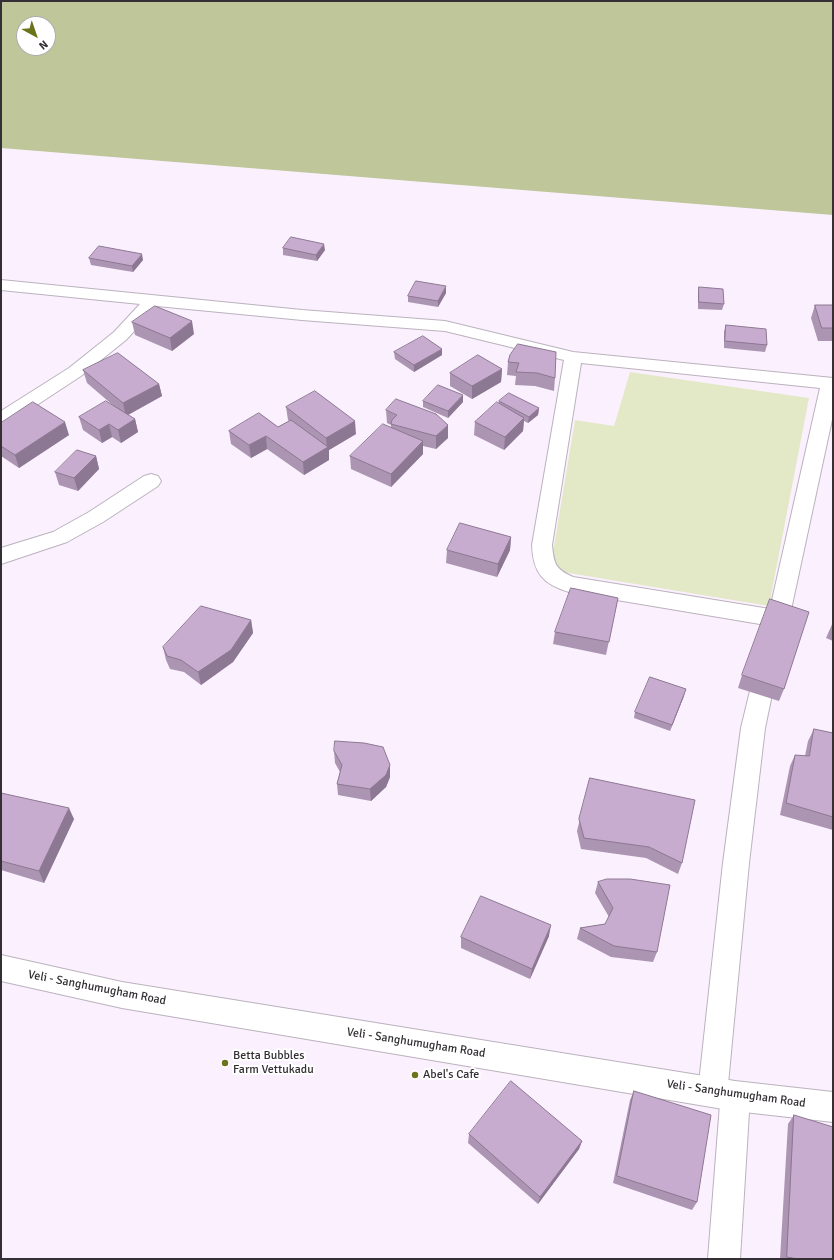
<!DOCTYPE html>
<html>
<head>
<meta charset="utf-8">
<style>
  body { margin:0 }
  #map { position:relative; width:834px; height:1260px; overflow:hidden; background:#fbf1fe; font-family:Signika,sans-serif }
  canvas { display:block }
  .frame { position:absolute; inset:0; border:2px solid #332f34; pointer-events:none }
  .north { position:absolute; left:16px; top:16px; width:40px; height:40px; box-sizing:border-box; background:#fff; border:1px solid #adacae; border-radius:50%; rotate:140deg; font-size:11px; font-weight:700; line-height:16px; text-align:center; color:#332f34 }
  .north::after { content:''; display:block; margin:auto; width:14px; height:18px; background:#6b741d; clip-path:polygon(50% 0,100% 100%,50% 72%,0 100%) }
</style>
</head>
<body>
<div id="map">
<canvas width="834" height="1260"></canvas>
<div class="frame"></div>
<div class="north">N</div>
</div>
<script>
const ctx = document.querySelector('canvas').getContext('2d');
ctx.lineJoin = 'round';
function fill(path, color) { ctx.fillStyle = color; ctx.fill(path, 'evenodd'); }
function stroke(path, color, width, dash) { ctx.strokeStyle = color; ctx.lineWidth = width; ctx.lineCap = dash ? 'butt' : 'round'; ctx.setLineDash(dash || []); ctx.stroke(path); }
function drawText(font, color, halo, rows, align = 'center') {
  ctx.font = font + ' Signika,sans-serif'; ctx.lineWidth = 4; ctx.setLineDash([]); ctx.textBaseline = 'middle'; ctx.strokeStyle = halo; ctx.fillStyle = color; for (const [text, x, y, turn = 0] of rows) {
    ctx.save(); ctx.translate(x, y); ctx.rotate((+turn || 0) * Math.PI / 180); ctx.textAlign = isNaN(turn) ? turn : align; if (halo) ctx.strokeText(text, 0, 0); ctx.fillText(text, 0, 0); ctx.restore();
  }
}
const green = new Path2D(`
  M630,372l179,26 -40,208 -219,-36 25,-150 39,6z`);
const water = new Path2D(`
  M1,1h832v214l-832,-67zM24,24h24v24h-24z`);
const minor = new Path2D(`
  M1,280l301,30 143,11 128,31 260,26v37l-47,218 -3,6 -8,2 -8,-2 -3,-6 2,-8 -197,-33c-26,-8 -36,-19 -37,-47l32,-185 -119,-29 -143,-11 -145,-14 -31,34 -45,36 -73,48 -7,2v-15l68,-43 45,-36 26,-28 -139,-14zM581,363l239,25 -50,221 -197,-32c-18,-8 -19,-13 -21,-32z
  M151,474l7,2 3,5 -3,5 -55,36 -36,20 -66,22v-16l52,-16 36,-20 55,-36z
  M767,657l8,3 3,6 -13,62 -16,135 -21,221 7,-3 10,5 5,10 -10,163h-32l12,-155 -7,3 -10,-5 -5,-10 25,-229 18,-135 15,-62 3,-6z`);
const secondary = new Path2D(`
  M1,955l121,27 613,99 98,11v30l-98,-11 -613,-103 -121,-27z`);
const wall = new Path2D(`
  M283,248l42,2 -8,11 -34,-6z
  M89,258l54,2 -10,12 -42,-7z
  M699,287l25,17 -2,6 -24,-1v-15z
  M446,293l-8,14 -30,-5v-6z
  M815,305h18v36h-15l-7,-23z
  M132,322l62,12 -22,17 -37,-16z
  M726,325l41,20 -2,7 -41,-4v-16z
  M394,352l48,3 -28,17 -19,-13z
  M510,355l45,23 -1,13 -19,-5 -20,-1 1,-9 -9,-1 1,-13z
  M502,369l-1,13 -29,17 -22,-13v-13z
  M83,370l76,14 3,12 -34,19 7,4 3,13 -17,11 -9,-6 -10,6 -19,-13 -4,-13 36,-10 -28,-24z
  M423,401l40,1 -15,16 -25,-11z
  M499,401l40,7 -1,7 -10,8 -4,-2 -1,10 -19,19 -30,-15 1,-13 24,-19z
  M286,407l70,27 -27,16v10l-25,15 -37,-26 -16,9 -20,-14 -2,-13 49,-4 11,-6 -1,-1z
  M386,410l62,28 -12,11 -13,-3v8l-32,33 -40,-18 -1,-13 41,-29v-2l-4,-2z
  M1,423l68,12 -50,33 -18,-12z
  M96,456l3,13 -21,22 -19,-6 -4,-13z
  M511,537l-1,13 -13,27 -51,-14 1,-13z
  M618,598l-12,57 -53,-11 2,-12z
  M251,620l2,13 -20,29 -32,23 -17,-13 -14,-3 -4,-9 -3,-13z
  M833,622v19l-7,-3z
  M742,675l42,14 -5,12 -41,-13z
  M684,696l-14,35 -36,-13 1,-6z
  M814,729l19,4v97l-53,-15 10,-49 5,-11 10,1 3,-15z
  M334,751l56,14v12l-4,10 -15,14 -33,-6 -1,-11 3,-12 -5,-9z
  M590,778l92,85 -4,11 -32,-16 -65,-9 -4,-18z
  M1,793l73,26 -30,64 -43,-13z
  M598,882l59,70 -4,10 -42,-5 -34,-18 3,-11 25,-4 4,-7 -14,-24z
  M549,936l-19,43 -69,-31v-11z
  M634,1091l63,111 -5,8 -79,-27 17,-83z
  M794,1115l39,144h-53l8,-135z
  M469,1134l113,7 -3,8 -41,55 -70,-61z`);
const shadedWall = new Path2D(`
  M324,244l1,6 -8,11 -1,-6z
  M142,254l1,6 -10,12 -1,-6z
  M446,286v7l-8,14v-6z
  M192,321l2,13 -22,17 -2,-13z
  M442,349v6l-28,17v-7z
  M502,369l-1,13 -29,17v-13z
  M159,384l3,12 -36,20 -3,-13z
  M463,395v7l-15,16v-7z
  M539,408l-1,7 -10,8 1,-6z
  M524,418l-1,13 -19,19 1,-13z
  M135,419l3,13 -17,11 -3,-13z
  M355,421l1,13 -27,16v10l-25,15 -1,-13 24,-14 -1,-10z
  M65,422l4,13 -50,33 -4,-13z
  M109,424l3,13 -10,6 -3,-13z
  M448,425v13l-12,11v-13z
  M266,436l1,13 -16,9 -2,-13z
  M423,441v13l-32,33v-13z
  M96,456l3,13 -21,22 -4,-13z
  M511,537l-1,13 -13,27 1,-13z
  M251,620l2,13 -20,29 -32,23 -3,-13z
  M686,689l-2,7 -14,35 2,-6z
  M390,765v12l-4,10 -15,14 -1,-12z
  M69,808l5,11 -30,64 -5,-12z
  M551,925l-2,11 -19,43 2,-10z
  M582,1141l-3,8 -41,55 2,-7z`);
const building = new Path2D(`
  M291,237l33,7 -8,11 -33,-7z
  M99,246l43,8 -10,12 -43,-8z
  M416,281l30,5 -8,15 -30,-5z
  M699,287l24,2 1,15 -25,-2z
  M815,305h18v23h-11z
  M155,306l37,15 -22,17 -38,-16z
  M726,325l40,4 1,16 -42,-4z
  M423,336l19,13 -28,16 -20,-13z
  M518,344l38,8 -1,26 -18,-5 -21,-1 3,-9 -11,-1 2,-7z
  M118,353l41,31 -36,19 -40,-33z
  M478,355l24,14 -30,17 -22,-13z
  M438,385l25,10 -15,16 -25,-10z
  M315,391l40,30 -29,17 -40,-31z
  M509,393l30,15 -10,9 -30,-16z
  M396,399l40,15 12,11 -12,11 -45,-12 1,-4 5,-5 -11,-5z
  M106,401l29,18 -17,11 -9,-6 -10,6 -20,-13z
  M33,402l32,20 -50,33 -14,-9v-7l1,-1 -1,-1v-14z
  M497,402l27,16 -19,19 -30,-15z
  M259,413l19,14 13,-7 37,27 -25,15 -37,-26 -17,9 -20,-14z
  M383,424l40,17 -32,33 -41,-18z
  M77,450l19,6 -22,22 -19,-6z
  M460,523l51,14 -13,27 -51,-14z
  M571,588l47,10 -9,44 -54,-10z
  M770,599l39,13 -25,77 -42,-14z
  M201,606l50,14 -20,30 -33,22 -17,-12 -14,-4 -4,-9z
  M650,677l36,12 -14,36 -37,-13z
  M814,729l19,4v84l-47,-14 9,-48 14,1z
  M335,741l29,2 19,4 7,18 -4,10 -16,14 -33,-5 5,-19 -8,-14z
  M590,778l105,22 -13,63 -33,-16 -65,-9 -5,-19z
  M1,793l68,15 -30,63 -38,-10z
  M607,879h23l40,6 -13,67 -43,-6 -34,-18 25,-4 8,-16 -15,-26z
  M481,896l70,29 -19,44 -71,-32z
  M511,1081l71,60 -42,56 -71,-63z
  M634,1091l77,24 -14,87 -80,-26z
  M794,1115l39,12v132h-35l-11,-2z`);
const markers = [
  [225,1063,4,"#6b741d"],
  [415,1075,4,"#6b741d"]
];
const nearStreetnames = [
  ["Veli - Sanghumugham Road",97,988,11],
  ["Veli - Sanghumugham Road",416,1043,9],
  ["Veli - Sanghumugham Road",736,1094,8]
];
const nearPoinames = [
  ["Betta Bubbles",233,1056],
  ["Farm Vettukadu",233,1070],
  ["Abel's Cafe",423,1075]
];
fill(green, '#e3e9c7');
fill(water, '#bec69a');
stroke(minor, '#bbb2be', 2);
stroke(secondary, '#bbb2be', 2);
fill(minor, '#fff');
fill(secondary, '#fff');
fill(wall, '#ac94b3');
fill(shadedWall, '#8c7892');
fill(building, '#c8acd0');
stroke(building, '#8c7892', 1);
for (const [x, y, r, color] of markers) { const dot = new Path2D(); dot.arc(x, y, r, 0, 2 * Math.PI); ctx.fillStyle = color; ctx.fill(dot); stroke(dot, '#fff', 1.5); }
drawText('12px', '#332f34', '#fff', nearStreetnames);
drawText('12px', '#332f34', '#fff', nearPoinames, 'left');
</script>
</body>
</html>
